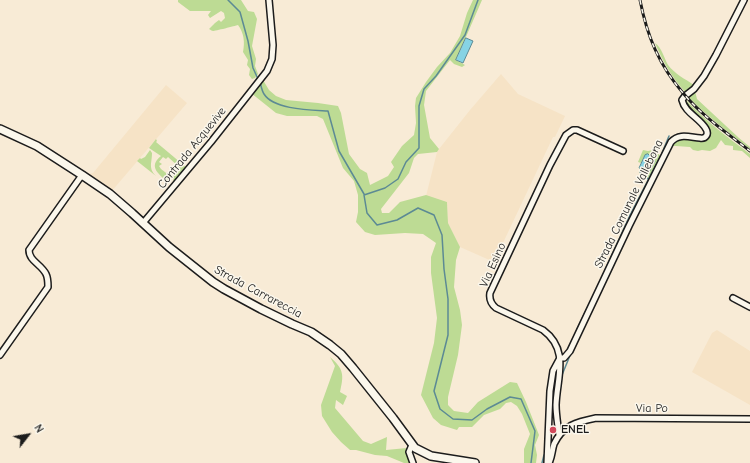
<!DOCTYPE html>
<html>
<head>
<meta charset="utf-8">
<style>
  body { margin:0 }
  #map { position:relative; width:750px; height:463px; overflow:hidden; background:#f8ebd6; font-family:"Comic Neue",sans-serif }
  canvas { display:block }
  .north { position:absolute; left:8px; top:415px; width:40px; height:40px; -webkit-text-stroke:3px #fbf7ec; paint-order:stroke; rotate:59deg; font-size:11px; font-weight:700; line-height:16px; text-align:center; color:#1c1c1c }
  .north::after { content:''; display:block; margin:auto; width:14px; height:18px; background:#1c1c1c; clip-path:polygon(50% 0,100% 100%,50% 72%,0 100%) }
</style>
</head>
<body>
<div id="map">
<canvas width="750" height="463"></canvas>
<div class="north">N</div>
</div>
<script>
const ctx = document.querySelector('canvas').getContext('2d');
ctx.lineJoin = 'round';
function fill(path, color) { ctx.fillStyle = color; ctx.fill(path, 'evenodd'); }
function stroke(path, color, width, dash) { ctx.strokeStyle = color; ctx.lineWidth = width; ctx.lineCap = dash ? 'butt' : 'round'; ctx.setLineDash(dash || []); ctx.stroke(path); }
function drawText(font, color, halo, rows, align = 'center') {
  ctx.font = font + ' "Comic Neue",sans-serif'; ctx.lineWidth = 3; ctx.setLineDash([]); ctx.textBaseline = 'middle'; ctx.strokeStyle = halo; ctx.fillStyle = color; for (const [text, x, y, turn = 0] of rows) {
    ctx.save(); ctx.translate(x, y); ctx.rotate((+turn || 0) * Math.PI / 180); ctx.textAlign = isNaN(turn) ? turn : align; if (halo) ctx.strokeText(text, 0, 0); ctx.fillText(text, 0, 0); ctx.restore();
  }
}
const built = new Path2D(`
  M501,74l17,20 47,22 -10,21h-2l-59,125 -34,-15 -12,-24 -1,-21 -21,-6 11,-44 2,-3 31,-39z
  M166,85l21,18 -76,89 -25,-17 7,-2z
  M717,330l33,21v54l-58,-33 20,-39z`);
const green = new Path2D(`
  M178,0h63l7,11 6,1 3,7 -5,27 4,13 -1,7 3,8 -3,4 -3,1 -3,-4 1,-6 -3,-4 1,-5 -5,-8c2,-10 1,-19 -5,-27 -3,1 -23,6 -25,6 -1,0 -2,-1 -4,-2l6,-6 4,-3 2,2 4,-4 -1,-5 -3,-2 -11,7 -2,-3 3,-4h-21l-12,-9z
  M473,0h9l-26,60 9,5 -3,2 -8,-3 -4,-4 -24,31 -2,14 6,33 9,11 -2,3 -19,2 -4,4 -5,15 -28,36 1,4h7l11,-11 26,-7 21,7 1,21 12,24 -4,13 -2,27 6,23 2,15 -4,30 -10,42v8l6,6 14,2 10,-11 32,-20 7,1 9,19 13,33 -4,10 2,10 -1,8h-12v-14l6,-15 -8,-20 -5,-8 -6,-4 -5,1 -6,6 -16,6 -12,12h-13l-2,3 -16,-5 -8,-7 -12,-23 13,-52 3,-25 -6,-45v-16l5,-14 -13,-9 -18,-1 -30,2 -10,-3 -9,-10 2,-10v-17l-4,-14 -11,-13 -20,-49 -6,-3h-30l-11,-3 -25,-20 12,-13 6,10 7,6 10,4 32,3 20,3 3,7 8,41 11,15 7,4 3,12 18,-9 6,-9 -3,-5 11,-16 12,-11 2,-12 -1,-17 1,-8 10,-16 11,-15 13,-14 10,-17 7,-23z
  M655,43c7,5 9,15 13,22 7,9 17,14 26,20l-8,8c-14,-15 -23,-31 -31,-50z
  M695,91l2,8 42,39 11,9v2c-21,-16 -43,-33 -62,-52z
  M686,100c19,20 41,37 64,54v4l-8,-7 -9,-1v-4l-8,-1 -4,-5 -5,8 -6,3 -8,-1 -4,1 -5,-1 -3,-3 -14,-1h-4l-8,14c2,-4 4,-11 7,-14 8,-10 24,-7 34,-5l4,-4v-8l-21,-21 -3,-5z
  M156,139l1,2 -1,1 31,26 -13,17 -1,-9c4,-3 6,-4 5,-10l-10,-9 -2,2 -3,-2 -4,5 3,2 -3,2 2,3 9,7v6l-1,1c-9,-8 -22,-16 -8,-27l-12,-8z
  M150,150l2,3c0,10 -4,15 4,23l-19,-15 3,-3 1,1 4,-2z
  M643,150l5,1 5,-1 8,6 -12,24 -10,-8v-4l10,4 -4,-17 -4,8 -3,-1z
  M330,357c14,12 14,18 10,35l7,4 -4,9 -7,-5 -1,8 28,33 8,3 16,-7 -1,13 21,-2 4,15h-7l-17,-7 -12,-1 -19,-5h-6l-9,-8 -9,-10 -10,-16 -1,-11 14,-39z`);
const water = new Path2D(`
  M466,38l7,3 -10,22 -7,-3z
  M648,154l7,7 -6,11 -10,-4 6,-13z`);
const stream = new Path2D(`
  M228,0l12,12 8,29 5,27 5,11
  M478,0l-13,35 -29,41 -12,13 -5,17v42l-13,14 -8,17 -13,9 -21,7 3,18 10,12 20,-5 21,-12 16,7 8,20 2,34 4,30v36l-14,56 6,18 13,10 19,1 15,-11 23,-12 11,2 14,32 -4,32
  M260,82c1,4 2,9 4,12 10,16 48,16 64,17l11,40 25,43
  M662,153l7,-17
  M651,159l6,-10
  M641,168l-1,4 8,7
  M605,270l25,-55 31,-60
  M577,329l17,-35
  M562,375l9,-22
  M542,463l2,-8`);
const minor = new Path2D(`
  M143,223l68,-81 56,-71 5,-12 1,-14 -4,-45
  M733,298l17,9
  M0,355l48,-68c0,-5 0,-9 -2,-13 -5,-10 -17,-13 -17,-24l53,-75
  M560,358h4l6,-7 59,-125 42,-84c8,-9 18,-5 29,-4 6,1 9,-4 6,-9 -6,-11 -21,-16 -24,-29l3,-4 9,-7 10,-13 12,-21 28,-55
  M559,435c-1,-10 -3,-20 -3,-30 1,-28 14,-55 -13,-75l-47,-22c-5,-4 -7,-9 -6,-15l60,-128 16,-30 7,-5h4l46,21
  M412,445l-3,7 4,11
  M547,463l3,-72 3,-20 7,-13
  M549,463c3,-6 3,-13 5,-19 9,-19 23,-22 42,-26l154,1`);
const secondary = new Path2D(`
  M0,129l37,17 45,29 28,19 22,19 37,34 44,35 11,7 37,20 31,15 19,8 19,13 11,9 12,14 40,50 22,30 16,8 44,7`);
const rail = new Path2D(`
  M640,0c7,36 19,65 43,93 19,23 44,40 67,58`);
const markers = [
  [553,430,4,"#d1495b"]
];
const streetNames = [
  ["Contrada Acquevive",192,148,-51],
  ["Strada Comunale Vallebona",629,204,-64],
  ["Via Esino",493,265,-66],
  ["Strada Carrareccia",258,292,28],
  ["Via Po",652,409]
];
const poiNames = [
  ["ENEL",561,430]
];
fill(built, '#f6e3c6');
fill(green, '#bddb94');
fill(water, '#86d3e4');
stroke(water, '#5c8a94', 1);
stroke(stream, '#5c8a94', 1.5);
stroke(minor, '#1c1c1c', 8);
stroke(secondary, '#1c1c1c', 10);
stroke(minor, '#fbf7ec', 5);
stroke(secondary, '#fbf7ec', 7);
stroke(rail, '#1c1c1c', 3);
stroke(rail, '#fbf7ec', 1.5, [4.5]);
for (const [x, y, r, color] of markers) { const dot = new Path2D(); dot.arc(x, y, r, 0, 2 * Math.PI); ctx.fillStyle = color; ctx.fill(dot); stroke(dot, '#fbf7ec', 1.5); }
drawText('12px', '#1c1c1c', '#fbf7ec', streetNames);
drawText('bold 12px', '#1c1c1c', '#fbf7ec', poiNames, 'left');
</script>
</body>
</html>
